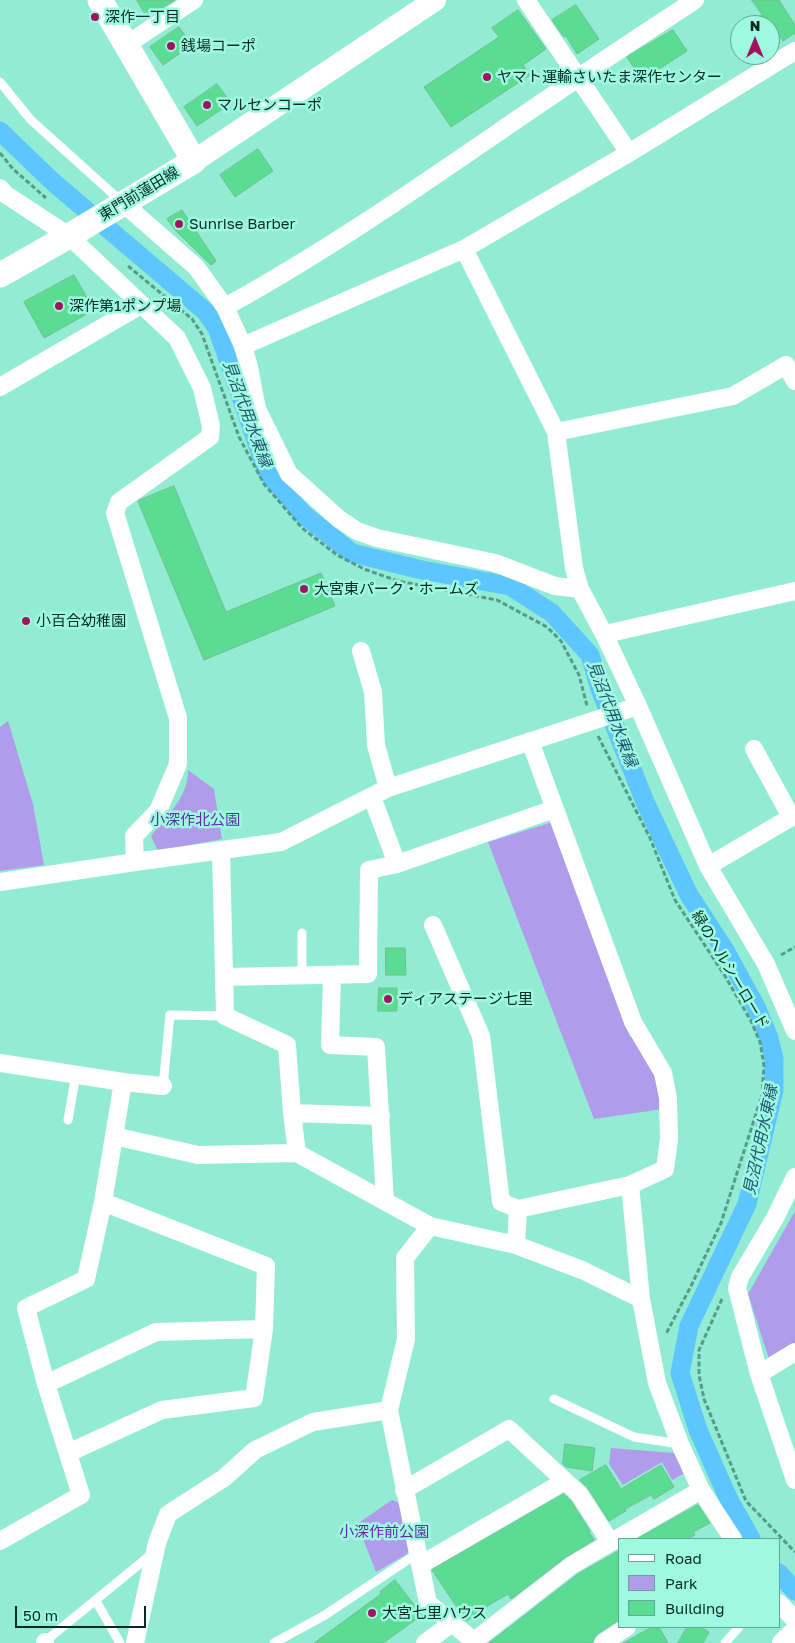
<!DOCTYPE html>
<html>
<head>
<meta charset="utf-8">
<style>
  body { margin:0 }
  #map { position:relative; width:795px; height:1643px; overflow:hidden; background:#92ecd4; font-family:"Golos Text",sans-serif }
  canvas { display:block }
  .legend { position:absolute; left:618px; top:1538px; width:162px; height:90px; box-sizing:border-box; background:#9ff9e1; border:1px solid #61a795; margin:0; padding:6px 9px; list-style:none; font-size:15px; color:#032b23 }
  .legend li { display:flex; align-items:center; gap:10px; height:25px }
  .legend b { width:25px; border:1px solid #61a795 }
  .north { position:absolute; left:730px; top:15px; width:50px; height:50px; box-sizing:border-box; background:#9ff9e1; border:1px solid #61a795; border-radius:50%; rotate:0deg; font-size:14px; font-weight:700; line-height:20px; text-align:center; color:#032b23 }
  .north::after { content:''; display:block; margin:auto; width:18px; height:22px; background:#a0145f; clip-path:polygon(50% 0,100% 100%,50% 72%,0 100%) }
  .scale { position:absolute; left:15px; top:1606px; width:131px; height:22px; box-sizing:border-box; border:2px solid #032b23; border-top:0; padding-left:6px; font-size:15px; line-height:18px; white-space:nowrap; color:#032b23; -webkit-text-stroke:4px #9ff9e1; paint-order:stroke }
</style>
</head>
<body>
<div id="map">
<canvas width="795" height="1643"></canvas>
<ul class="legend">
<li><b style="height:6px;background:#fff"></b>Road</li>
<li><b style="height:14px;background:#b09cea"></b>Park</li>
<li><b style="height:14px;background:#5add92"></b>Building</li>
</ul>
<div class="north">N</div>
<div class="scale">50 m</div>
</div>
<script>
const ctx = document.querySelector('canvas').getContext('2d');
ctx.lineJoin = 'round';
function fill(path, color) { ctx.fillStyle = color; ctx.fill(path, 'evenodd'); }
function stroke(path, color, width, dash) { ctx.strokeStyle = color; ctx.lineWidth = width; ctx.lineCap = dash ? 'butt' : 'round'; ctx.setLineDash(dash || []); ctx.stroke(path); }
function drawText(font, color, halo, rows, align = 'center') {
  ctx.font = font + ' "Golos Text","Noto Sans JP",sans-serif'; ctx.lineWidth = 5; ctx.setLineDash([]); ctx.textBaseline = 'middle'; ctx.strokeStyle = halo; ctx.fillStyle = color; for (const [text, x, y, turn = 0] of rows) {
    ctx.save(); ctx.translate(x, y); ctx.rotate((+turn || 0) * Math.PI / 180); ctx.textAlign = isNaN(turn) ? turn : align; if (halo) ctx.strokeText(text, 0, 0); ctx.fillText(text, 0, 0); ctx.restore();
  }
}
const green = new Path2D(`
  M8,721l25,83 11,61 -44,6v-144z
  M188,770l26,19 8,50 -64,12 -7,-15c15,-19 38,-40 37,-66z
  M553,822l77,215h10l30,71 -76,11 -106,-277z
  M795,1211v133l-26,15 -21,-65z
  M611,1448l63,5 11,20 -13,7 -10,-18 -39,23 -14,-21z
  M392,1500l8,3 11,44 -4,7 -31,18 -19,-48z`);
const canal = new Path2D(`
  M0,131l53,51 153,130 11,16 50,144 36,42 49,39 70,17 88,16 42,27 38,42 10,34 45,113 44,93 37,57 30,55 13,31 5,21v31l-27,114 -58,122 -9,47 18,57 31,70 22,39
  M779,1573l16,18`);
const building = new Path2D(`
  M137,0h38l-28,17z
  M752,0h27l16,25v8l-12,8 -10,-16h-27l16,-10z
  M576,5l23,34 -22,15 -11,-18 -2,1 -12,-17z
  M518,10l28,39 -23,16 7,10 -79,52 -27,-40 75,-50 -7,-9z
  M179,27l13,18 -29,20 -13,-18z
  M673,30l14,21 -45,29 -15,-23z
  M217,84l14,19 -34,23 -13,-19z
  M258,149l15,22 -38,26 -15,-22z
  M182,210l34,51 -5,4 -35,-34 -9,-12z
  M74,275l20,35 -50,28 -20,-36z
  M174,486l52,126 95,-39 14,33 -131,54 -66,-159z
  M386,948h19l1,27h-20z
  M379,988h18v23h-19z
  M565,1444l30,4 -3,23 -26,-4 -3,-3z
  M606,1465l15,24 40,-24 13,22 -20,12 -3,-4 -26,14 1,2 -17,10 -21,-33 -8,-8z
  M564,1494l7,7 19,30 -1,1 5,8 -28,17 -55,42 -3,-5 -29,17 1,2 -14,8 -34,-51z
  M698,1505l12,18 -17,9 2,3 -8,4h-50z
  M619,1551v69l-22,14 -5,9h-103l89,-69z
  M395,1580l27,35 -39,28h-69l67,-49 -1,-2z
  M652,1627h7l9,16h-44z
  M687,1627h13l9,5 -6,11h-25z`);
const path = new Path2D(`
  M0,153l13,16 33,29
  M128,266l64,53 10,15 37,103 25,47 38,44 35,27 27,14 34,12 99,19 50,27 14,14 18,34 8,31
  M598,736l52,102 25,62 50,76 26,45 9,21 4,24 -2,29 -41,128 -29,61 -26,50
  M781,955l14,-8
  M722,1299l-23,51v25l5,24 42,102 49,51`);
const service = new Path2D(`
  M0,82l31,38 92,83
  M302,933v43
  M163,1086l7,-71 55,1
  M68,1120l8,-46
  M554,1399l80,38 46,7
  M96,1601l24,42
  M43,1643l110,-90
  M274,1643l51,-28 93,-62
  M725,1643l14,-16`);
const minor = new Path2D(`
  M526,0l103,153
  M126,45l68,-45
  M0,188l5,6 64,42 108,102 25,50 9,38 -1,11 -91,65 -4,11 63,205v46l-20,47 -24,25 1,26
  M123,203l73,64 29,40 18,39 6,21 8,42 32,65 50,45 18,12 20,7 118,25 60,23 25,3
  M464,249l92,183 18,136 6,21 25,47 33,70 70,160 58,98 29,67
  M225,307c124,-68 237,-151 353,-229 39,-27 78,-52 117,-78
  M243,346l221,-97 165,-96 166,-102
  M0,387l141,-82
  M556,432l177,-36 53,-31 9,16
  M605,636l5,-3 185,-42
  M361,651l12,41 3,53 12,43
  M754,749l37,68
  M372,797l25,67
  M221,851l4,165 62,29 5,68 5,40
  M708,866l87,-51
  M0,882l135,-20 146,-20 107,-54 250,-82
  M433,925l48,111 20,166 17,7 112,-24 35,-16 4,-30 -1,-41 -5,-25 -30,-51 -103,-281
  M332,975l-2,70 46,2 9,154
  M224,977l144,-3 1,-104 28,-6 157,-55
  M0,1063l123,19 40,4
  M292,1113l89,3
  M114,1136l84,19 99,-2 133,73 86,19 66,25 59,29
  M795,1177l-20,41 -35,59 -3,11 22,86 36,106
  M630,1185l11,114 16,84 23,61 21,46 32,49
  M430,1226l-25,32 1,81 -17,71 39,193 48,40
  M516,1245l2,-36
  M759,1374l36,-22
  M46,1384l110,-52 108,-3
  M68,1453l94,-43 92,-12 10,-69 2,-63 -163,-64
  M404,1490l105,-61 70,65 31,48
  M0,1541l81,-46 -35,-111 -20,-76 60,-29 17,-77 20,-120
  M420,1565l145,-84
  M779,1603l16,17
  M474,1641l98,-76 129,-75
  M45,1642v1
  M135,1643l22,-100 11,-29 56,-36 31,-28 58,-28 76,-12
  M425,1643l27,-20
  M603,1643l24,-16`);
const tertiary = new Path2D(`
  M194,161l241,-161
  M783,1643l12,-11`);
const secondary = new Path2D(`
  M0,275l69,-39 125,-75 -94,-161`);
const markers = [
  [95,17,5,"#a0145f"],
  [171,46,5,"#a0145f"],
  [487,77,5,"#a0145f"],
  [207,105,5,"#a0145f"],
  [179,224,5,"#a0145f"],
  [59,306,5,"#a0145f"],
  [304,589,5,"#a0145f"],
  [26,621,5,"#a0145f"],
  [388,999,5,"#a0145f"],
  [372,1613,5,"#a0145f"]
];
const poiNames = [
  ["深作一丁目",105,17],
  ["銭場コーポ",181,46],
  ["ヤマト運輸さいたま深作センター",497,77],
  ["マルセンコーポ",217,105],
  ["Sunrise Barber",189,224],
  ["深作第1ポンプ場",69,306],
  ["大宮東パーク・ホームズ",314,589],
  ["小百合幼稚園",36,621],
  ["ディアステージ七里",398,999],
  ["大宮七里ハウス",382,1613]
];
const streetNames = [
  ["東門前蓮田線",139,194,-31],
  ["緑のヘルシーロード",730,970,59]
];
const parkNames = [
  ["小深作北公園",195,820],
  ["小深作前公園",384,1532]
];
const waterNames = [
  ["見沼代用水東縁",247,414,70],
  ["見沼代用水東縁",612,714,69],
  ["見沼代用水東縁",761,1140,-78]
];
fill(green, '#b09cea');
stroke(canal, '#5dc6ff', 19);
fill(building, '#5add92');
stroke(building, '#77ba8f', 1);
stroke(path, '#569b8a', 3, [5, 2.5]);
stroke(service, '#fff', 9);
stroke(minor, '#fff', 18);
stroke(tertiary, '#fff', 22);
stroke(secondary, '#fff', 25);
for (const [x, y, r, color] of markers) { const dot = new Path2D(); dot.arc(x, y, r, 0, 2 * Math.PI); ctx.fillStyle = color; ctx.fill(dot); stroke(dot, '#9ff9e1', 2); }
drawText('15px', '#032b23', '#9ff9e1', poiNames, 'left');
drawText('15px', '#032b23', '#9ff9e1', streetNames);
drawText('15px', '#5e2dac', '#9ff9e1', parkNames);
drawText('italic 16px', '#1e5673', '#9ff9e1', waterNames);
</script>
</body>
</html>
